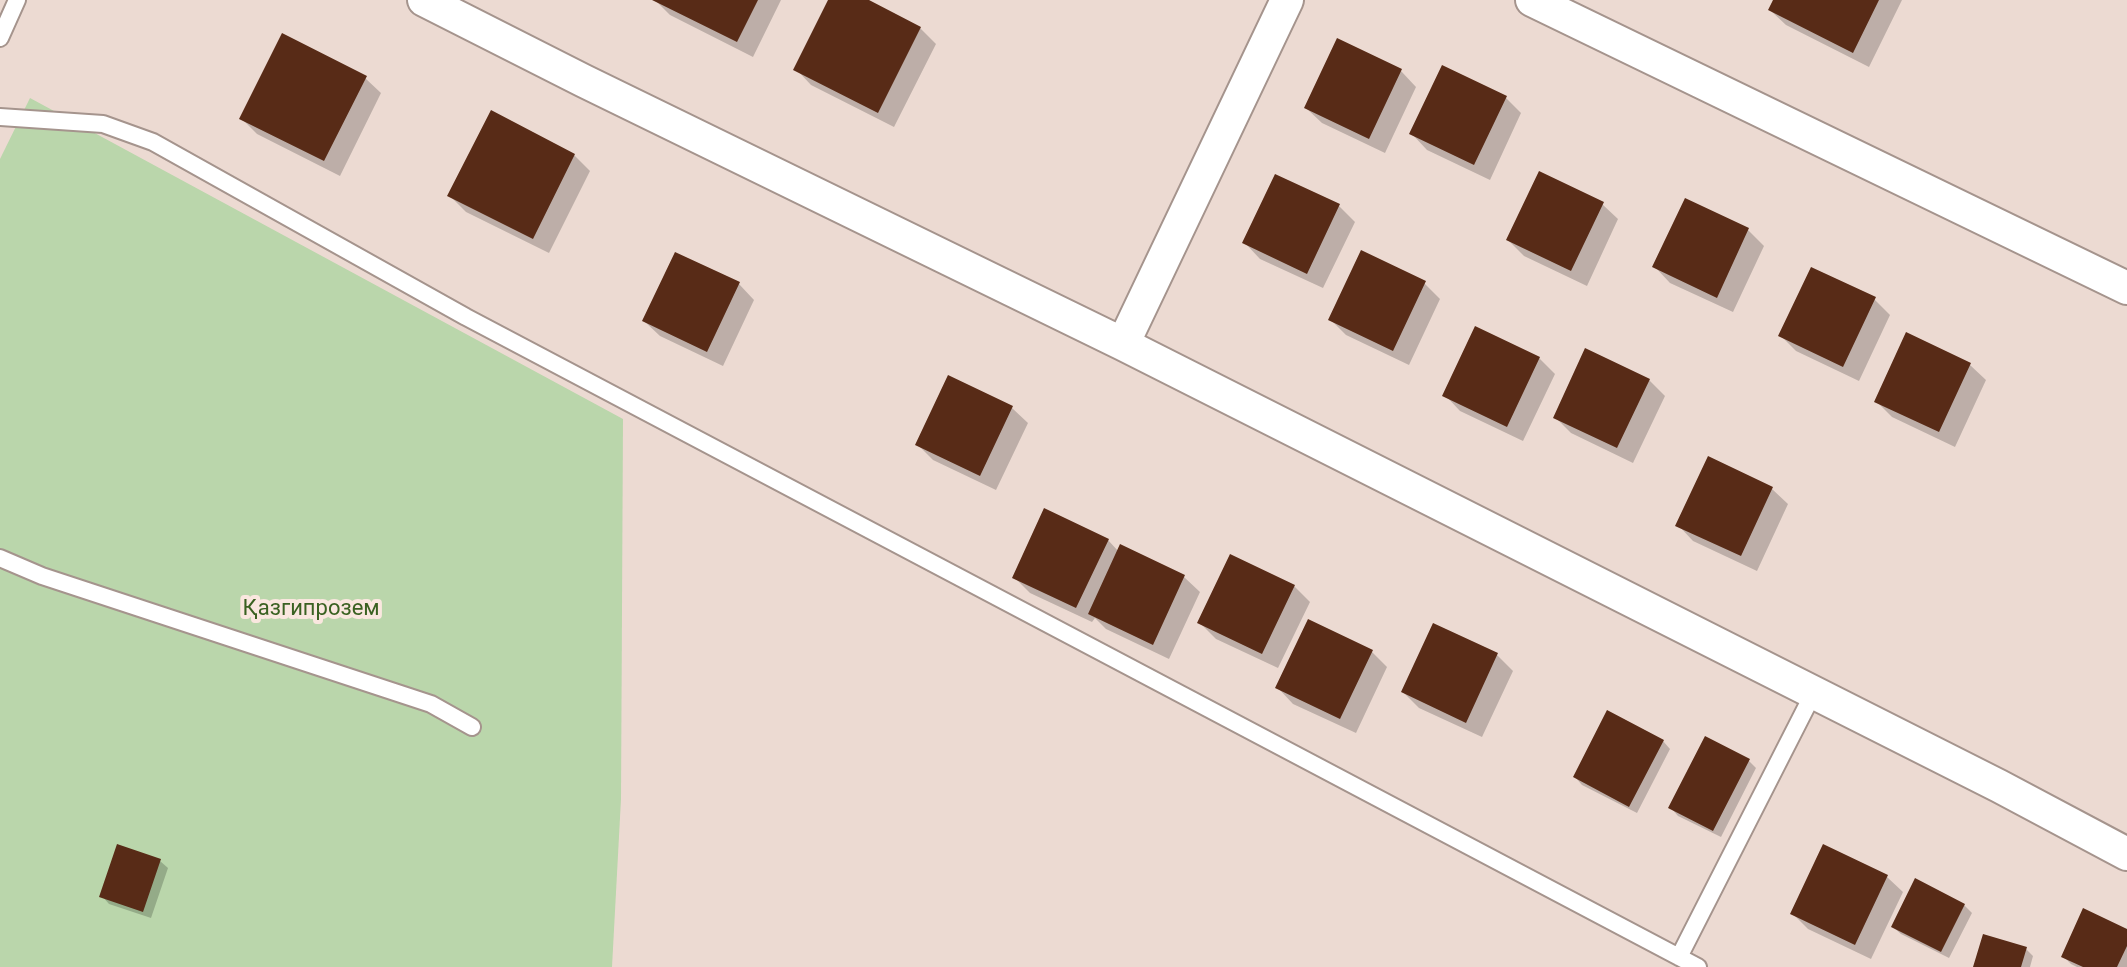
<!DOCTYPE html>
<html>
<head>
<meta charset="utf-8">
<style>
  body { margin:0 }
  canvas { display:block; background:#ecdad2 }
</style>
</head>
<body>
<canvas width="2127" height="967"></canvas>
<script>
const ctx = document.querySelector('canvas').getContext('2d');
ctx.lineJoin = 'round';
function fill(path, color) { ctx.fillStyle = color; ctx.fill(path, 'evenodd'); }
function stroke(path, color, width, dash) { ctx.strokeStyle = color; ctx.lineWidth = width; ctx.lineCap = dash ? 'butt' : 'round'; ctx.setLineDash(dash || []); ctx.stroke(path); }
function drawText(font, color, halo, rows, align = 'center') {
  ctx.font = font + ' Roboto,sans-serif'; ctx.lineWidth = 8; ctx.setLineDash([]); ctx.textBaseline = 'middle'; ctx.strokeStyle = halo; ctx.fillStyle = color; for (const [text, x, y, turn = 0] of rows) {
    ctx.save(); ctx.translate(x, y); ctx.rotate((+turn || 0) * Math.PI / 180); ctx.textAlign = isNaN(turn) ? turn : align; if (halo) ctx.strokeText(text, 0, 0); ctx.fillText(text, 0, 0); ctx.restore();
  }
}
const green = new Path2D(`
  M30,98l593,321 -2,380 -9,168h-612v-808z`);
const shadow = new Path2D(`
  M655,0h126l-28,57 -83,-42z
  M830,0h34l56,28 16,16 -42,83 -83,-42 -15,-16z
  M1775,0h127l-33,67 -83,-42 -16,-15z
  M1401,71l15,16 -31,66 -63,-30 -16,-15z
  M365,78l16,15 -41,83 -83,-42 -16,-16z
  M1505,97l16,16 -31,67 -63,-30 -15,-16z
  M574,155l16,16 -41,82 -83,-41 -16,-16z
  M1686,200l62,30 16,16 -31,66 -63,-29 -15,-16z
  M1602,204l16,15 -31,67 -63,-30 -16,-16z
  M1339,206l16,16 -32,66 -63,-29 -15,-16z
  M1424,283l16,16 -31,66 -63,-30 -15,-15z
  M739,284l15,16 -31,66 -63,-30 -16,-15z
  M1874,299l16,16 -31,66 -63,-30 -16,-16z
  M1539,358l16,16 -32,67 -63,-30 -15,-16z
  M1970,365l16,15 -31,67 -63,-30 -16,-16z
  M1649,380l16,16 -32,67 -62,-30 -16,-16z
  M1012,408l16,15 -32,67 -63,-30 -16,-16z
  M1772,489l16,15 -31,67 -64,-30 -15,-16z
  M1108,540l11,12 65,25 16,15 -31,67 -63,-30 -11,-11 -3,4 -62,-29 -16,-16z
  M1294,586l16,16 -32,66 -62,-29 -16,-16z
  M1371,651l16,16 -31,66 -63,-29 -15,-16z
  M1497,655l16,16 -31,66 -63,-29 -16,-16z
  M1663,741l7,8 -33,64 -55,-28 -7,-8z
  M1748,760l8,8 -35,69 -43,-21 -7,-8z
  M160,861l8,7 -17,50 -42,-14 -7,-8z
  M1887,877l16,15 -32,67 -63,-30 -16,-16z
  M1964,905l8,8 -23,45 -48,-24 -8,-7z
  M2127,931v36h-50l-6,-3 -8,-8z
  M2026,949l7,7 -3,11h-55z`);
const building = new Path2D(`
  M652,0h106l-21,42z
  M828,0h41l52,27 -43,86 -85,-43z
  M1773,0h106l-26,53 -85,-43z
  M282,33l85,43 -43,85 -85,-42z
  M1337,38l65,31 -33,70 -65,-31z
  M1442,65l65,31 -33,69 -65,-31z
  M491,110l84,44 -42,85 -86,-43z
  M1539,171l65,31 -33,69 -65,-31z
  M1275,174l65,30 -33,70 -65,-31z
  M1685,198l64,30 -32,70 -65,-31z
  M1361,250l65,31 -33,70 -65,-31z
  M675,252l65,30 -33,70 -65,-31z
  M1811,267l65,30 -33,70 -65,-31z
  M1475,326l65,31 -33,70 -65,-31z
  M1906,332l65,31 -32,69 -65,-30z
  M1585,348l65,31 -33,69 -64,-30z
  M948,375l65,31 -33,70 -65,-31z
  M1708,456l65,31 -32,69 -66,-30z
  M1044,508l65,31 -33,69 -64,-30z
  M1120,544l65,31 -32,70 -65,-31z
  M1230,554l65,31 -33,69 -65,-31z
  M1308,619l65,31 -33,69 -65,-31z
  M1433,623l65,30 -32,70 -65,-31z
  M1607,710l57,30 -35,67 -56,-30z
  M1705,736l45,23 -37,72 -45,-23z
  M117,844l44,15 -18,53 -44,-15z
  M1823,844l65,31 -33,70 -65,-31z
  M1915,878l50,26 -24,48 -50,-25z
  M2083,908l44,21v17l-10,21h-34l-22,-10z
  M1983,934l44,13 -6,20h-48z`);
const service = new Path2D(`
  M0,38l17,-38
  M0,117l103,7 50,18 313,175 1232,650
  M0,558l42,18 389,128 41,23
  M1679,957l135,-265`);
const minor = new Path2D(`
  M424,0l160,81 539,263 876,442 128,68
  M1532,0l595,288
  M1123,344l164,-344`);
const parkNames = [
  ["Қазгипрозем",311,609]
];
fill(green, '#bad6ab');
fill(shadow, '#0003');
fill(building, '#582b17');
stroke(service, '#a5948d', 20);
stroke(minor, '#a5948d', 36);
stroke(service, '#fff', 16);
stroke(minor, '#fff', 32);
drawText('22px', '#3a6121', '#fae7df', parkNames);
</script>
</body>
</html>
